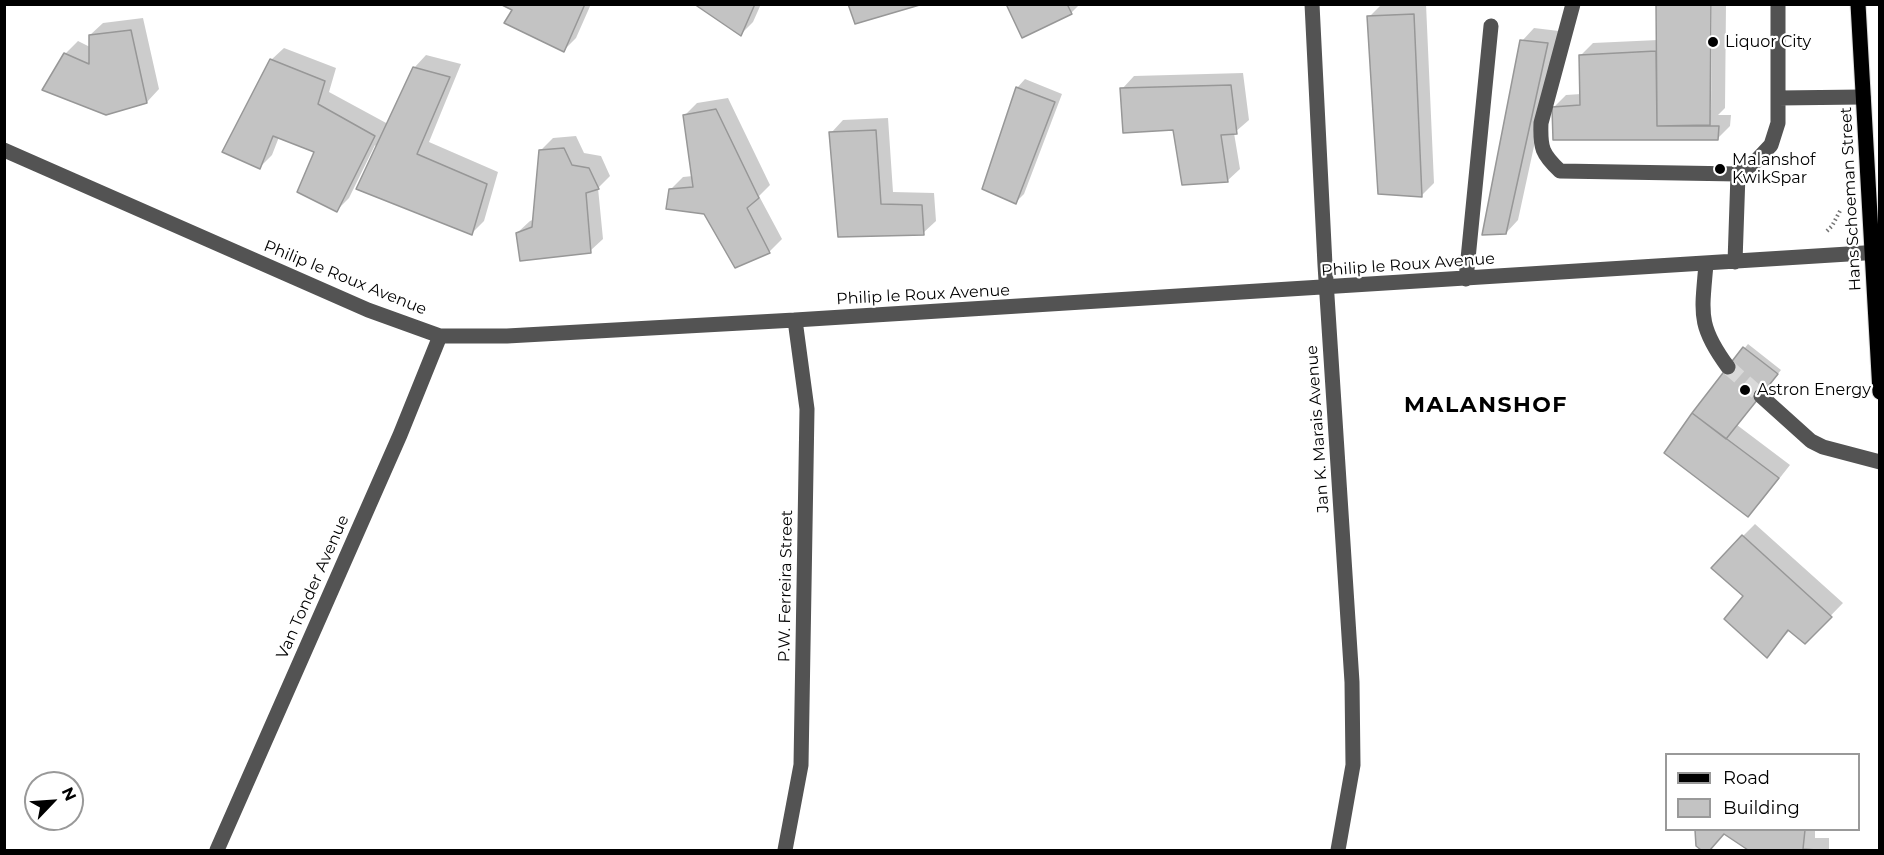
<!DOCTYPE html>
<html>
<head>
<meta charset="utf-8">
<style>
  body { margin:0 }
  #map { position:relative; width:1884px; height:855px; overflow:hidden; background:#fff; font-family:Montserrat,sans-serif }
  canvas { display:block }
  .frame { position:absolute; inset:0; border:6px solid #000; pointer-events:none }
  .legend { position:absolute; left:1665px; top:753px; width:195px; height:78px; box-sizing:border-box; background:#fff; border:2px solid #999; margin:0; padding:8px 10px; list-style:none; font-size:18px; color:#000 }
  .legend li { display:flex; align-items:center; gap:12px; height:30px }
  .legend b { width:30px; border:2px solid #999 }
  .north { position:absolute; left:24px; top:771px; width:60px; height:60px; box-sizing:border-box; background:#fff; border:2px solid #999; border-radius:50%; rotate:65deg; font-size:16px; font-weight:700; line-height:24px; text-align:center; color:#000 }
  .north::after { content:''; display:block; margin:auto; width:21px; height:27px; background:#000; clip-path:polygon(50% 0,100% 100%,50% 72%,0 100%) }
</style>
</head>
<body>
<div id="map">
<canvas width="1884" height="855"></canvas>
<div class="frame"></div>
<ul class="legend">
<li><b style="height:8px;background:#000"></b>Road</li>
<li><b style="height:16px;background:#c3c3c3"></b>Building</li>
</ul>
<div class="north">N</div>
</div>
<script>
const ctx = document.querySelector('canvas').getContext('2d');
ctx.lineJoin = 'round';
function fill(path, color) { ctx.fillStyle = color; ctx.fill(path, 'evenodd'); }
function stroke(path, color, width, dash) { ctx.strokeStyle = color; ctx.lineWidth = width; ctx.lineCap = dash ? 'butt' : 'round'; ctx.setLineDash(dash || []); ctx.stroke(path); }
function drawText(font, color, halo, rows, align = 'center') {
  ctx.font = font + ' Montserrat,sans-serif'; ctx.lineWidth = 4.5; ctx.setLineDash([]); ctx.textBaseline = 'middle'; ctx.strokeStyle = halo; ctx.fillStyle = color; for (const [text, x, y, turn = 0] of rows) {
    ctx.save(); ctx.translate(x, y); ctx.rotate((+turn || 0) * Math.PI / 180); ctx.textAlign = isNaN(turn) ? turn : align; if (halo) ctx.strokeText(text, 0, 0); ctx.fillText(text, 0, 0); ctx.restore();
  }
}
const shadow = new Path2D(`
  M504,4h87l-15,34 -12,12 -50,-40z
  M696,4h65l-8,18 -12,12z
  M1008,4h72l-9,9z
  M1426,4l8,179 -12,12 -53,-178 12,-12z
  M1712,4h14l-1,104 -7,7h13l-1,11 -13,13 -163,-32 12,-12 15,-1v-39l12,-12 65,-3 50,70h3z
  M143,18l16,71 -12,13 -82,-48 13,-13 12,6v-12l13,-12z
  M1534,28l25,3 -41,189 -12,13 16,-192z
  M284,48l52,20 -7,24 59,32 26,-56 12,-13 35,9 -32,78 69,30 -14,49 -12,12 -97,-88 -26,53 -12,12 -21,-59 -37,-14 -7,18 -12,12 11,-107z
  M1243,73l6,47 -15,13 6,36 -13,12 -53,-53 -52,-39 12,-13z
  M1025,79l37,15 -38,100 -8,8 1,-114z
  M728,98l42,87 -11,11 23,43 -12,12 -35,16 -30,-54 -34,-24 12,-12 10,-1 -8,-61 12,-12z
  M888,118l5,74 41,1 2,28 -13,12 -84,3 -8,-103 12,-13z
  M576,136l8,17 17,3 9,20 -12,12 5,51 -13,12 -73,-18 13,-12 5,-2 5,-68 13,-13z
  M1748,344l33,26 -44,55 53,40 -30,38 -12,12 -55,-102z
  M1755,524l88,79 -38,39 -15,-12 -24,26 -21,-61 -2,-59z
  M1697,830h118v8h14v12h-78l-26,-17 -17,17h-5l-5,-5z`);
const building = new Path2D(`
  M500,4h85l-21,48 -60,-29 8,-13z
  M694,4h61l-14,32z
  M848,4h75l-68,20z
  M1006,4h61l5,10 -50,24z
  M1656,4h55l-1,121 -53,1z
  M1414,14l8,183 -44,-3 -11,-178z
  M131,30l16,73 -41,12 -64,-25 22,-37 25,11v-29z
  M1520,40l28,3 -42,191 -24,1z
  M1656,51l1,75h62l-1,14h-165l-1,-33 28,-2 -1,-50z
  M270,59l55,22 -7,23 57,32 -38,76 -40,-20 17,-40 -41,-16 -13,33 -38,-17z
  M413,67l37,10 -33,77 70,30 -15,51 -116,-46z
  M1231,85l6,49 -16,1 7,47 -46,3 -9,-55 -50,3 -3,-45z
  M1016,87l39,15 -39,102 -34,-15z
  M716,109l43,89 -12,10 23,45 -35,15 -31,-54 -38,-5 3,-20 24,-2 -10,-72z
  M876,130l5,74 41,1 2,30 -86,2 -9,-105z
  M564,148l8,17 17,3 10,21 -13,4 5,60 -71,8 -4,-28 16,-6 7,-77z
  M1743,347l35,27 -52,65 -34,-26z
  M1692,413l87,65 -31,39 -84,-64z
  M1742,535l90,82 -27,27 -17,-14 -21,28 -43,-39 19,-23 -32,-28z
  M1695,830h110l-2,19 14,1h-69l-24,-16 -14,16h-9l-5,-4z`);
const minorTunnel = new Path2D(`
  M1728,367l33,29`);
const path = new Path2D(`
  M1827,231l5,-5 8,-15`);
const minor = new Path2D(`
  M1312,4l13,261 27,417 1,83 -15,85
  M1573,4l-32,119c-1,25 1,31 19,48l178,3 -3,88
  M1778,98l85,-1
  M4,150l364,160 72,26h67l288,-16 1085,-68
  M1738,174l17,-12 16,-17 7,-22v-119
  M1706,264c-4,49 -9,61 22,103
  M1466,279l25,-253
  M1761,396l50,45 12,6 57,15
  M217,850l183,-415 40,-99
  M785,850l16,-85 6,-356 -12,-89`);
const major = new Path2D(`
  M1858,4l22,388`);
const markers = [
  [1713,42,6,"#000"],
  [1720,169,6,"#000"],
  [1745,390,6,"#000"]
];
const poiNames = [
  ["Liquor City",1725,42],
  ["Malanshof",1732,160],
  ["KwikSpar",1732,178],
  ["Astron Energy",1757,390]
];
const streetNames = [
  ["Hans Schoeman Street",1851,199,-93],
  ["Philip le Roux Avenue",1408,265,-4],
  ["Philip le Roux Avenue",345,278,22],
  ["Philip le Roux Avenue",923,295,-3],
  ["Jan K. Marais Avenue",1318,429,-94],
  ["P.W. Ferreira Street",786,586,-89],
  ["Van Tonder Avenue",313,587,-66]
];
const districtNames = [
  ["MALANSHOF",1486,406]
];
fill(shadow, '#0003');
fill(building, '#c3c3c3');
stroke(building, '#979797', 1.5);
stroke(minorTunnel, '#d9d9d9', 15, [15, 8]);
stroke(major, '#dbdbdb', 17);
stroke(path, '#757575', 4, [1.5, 3]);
stroke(minor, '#535353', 15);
stroke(major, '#000', 15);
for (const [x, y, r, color] of markers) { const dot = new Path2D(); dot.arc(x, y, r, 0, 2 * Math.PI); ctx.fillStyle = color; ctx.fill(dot); stroke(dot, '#fff', 2); }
drawText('16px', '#000', '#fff', poiNames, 'left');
drawText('16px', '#000', '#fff', streetNames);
ctx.letterSpacing = '1.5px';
drawText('bold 22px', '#000', '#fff', districtNames);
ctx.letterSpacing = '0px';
</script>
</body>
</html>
